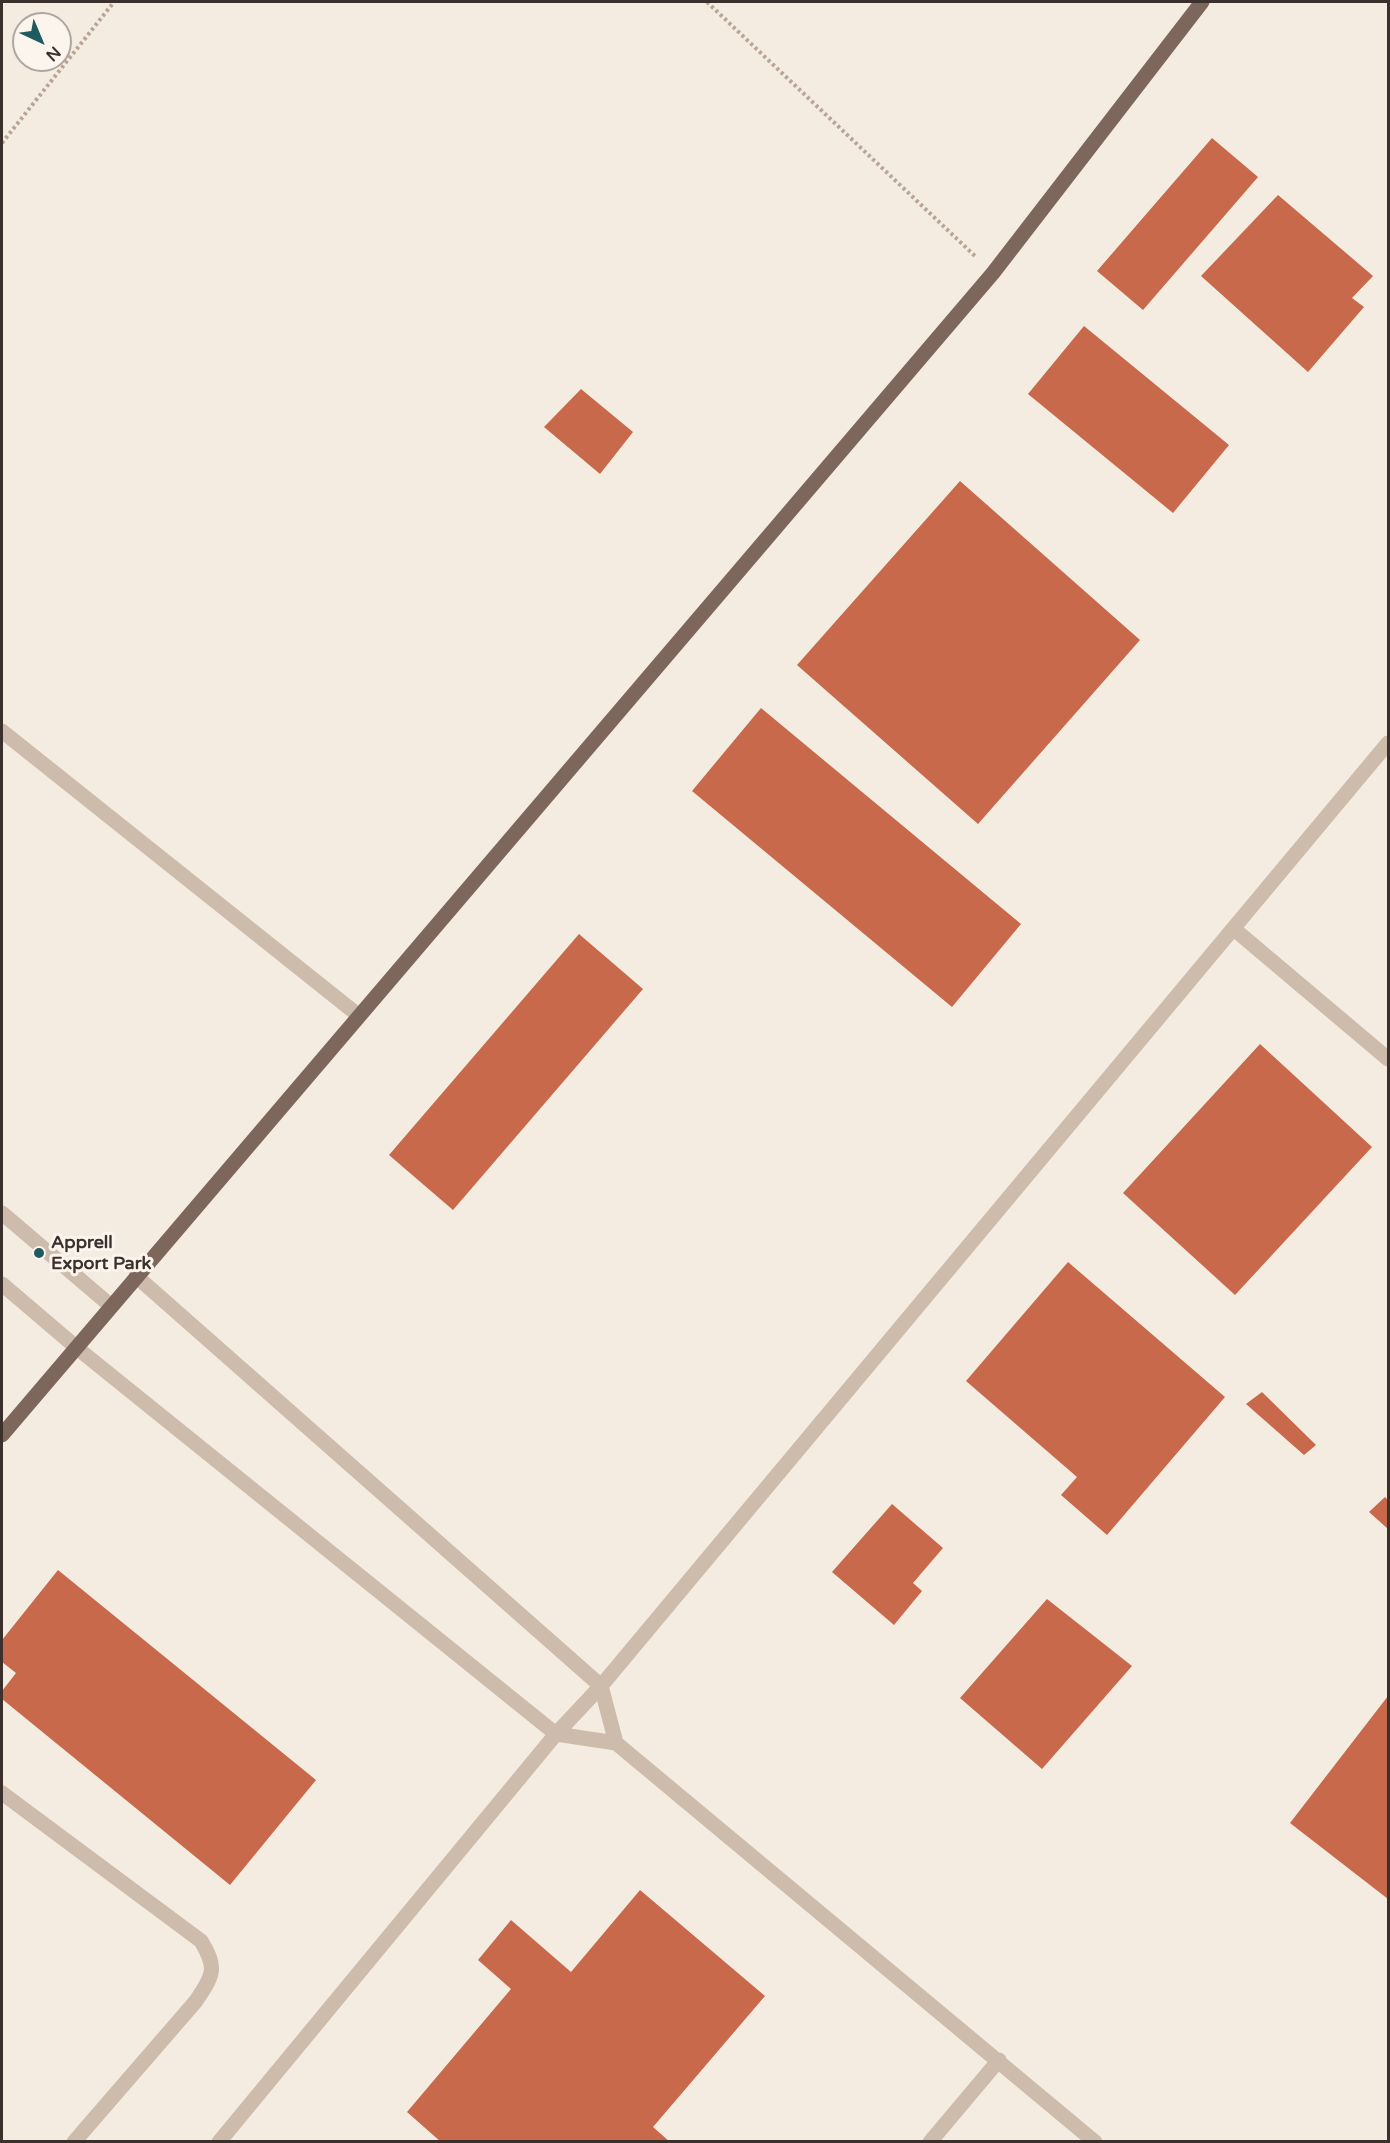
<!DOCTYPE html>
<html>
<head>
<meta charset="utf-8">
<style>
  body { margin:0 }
  #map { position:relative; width:1390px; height:2143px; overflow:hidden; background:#f4ebe1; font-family:"Varela Round",sans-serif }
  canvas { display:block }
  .frame { position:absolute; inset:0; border:3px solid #3b302b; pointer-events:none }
  .north { position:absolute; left:12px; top:12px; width:60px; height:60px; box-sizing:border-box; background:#fbf5ee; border:2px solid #aea6a0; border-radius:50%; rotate:136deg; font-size:16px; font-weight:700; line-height:24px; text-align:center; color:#3b302b }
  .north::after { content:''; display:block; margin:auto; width:21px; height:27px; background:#1f5a5e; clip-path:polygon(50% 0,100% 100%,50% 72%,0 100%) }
</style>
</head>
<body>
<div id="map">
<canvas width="1390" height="2143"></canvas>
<div class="frame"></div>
<div class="north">N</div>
</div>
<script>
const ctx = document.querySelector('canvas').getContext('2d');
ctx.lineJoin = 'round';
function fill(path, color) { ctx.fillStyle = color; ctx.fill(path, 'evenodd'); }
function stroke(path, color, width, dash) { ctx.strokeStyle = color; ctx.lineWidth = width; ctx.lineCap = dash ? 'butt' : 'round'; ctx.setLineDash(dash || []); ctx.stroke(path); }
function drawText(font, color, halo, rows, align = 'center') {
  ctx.font = font + ' "Varela Round",sans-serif'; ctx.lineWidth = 6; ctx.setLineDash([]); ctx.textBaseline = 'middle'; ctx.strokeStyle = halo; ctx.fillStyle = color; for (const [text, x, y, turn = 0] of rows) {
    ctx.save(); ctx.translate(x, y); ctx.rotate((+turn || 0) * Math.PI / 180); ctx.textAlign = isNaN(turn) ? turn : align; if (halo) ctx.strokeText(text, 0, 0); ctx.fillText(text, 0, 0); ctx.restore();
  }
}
const building = new Path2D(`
  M1212,138l46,39 -115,133 -46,-39z
  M1278,195l95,81 -21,22 12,9 -56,65 -107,-96z
  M1084,326l145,119 -56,68 -145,-119z
  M581,389l52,43 -33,42 -56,-47z
  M960,481l180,159 -162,184 -181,-159z
  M761,708l260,216 -69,83 -260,-216z
  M579,934l64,55 -190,221 -64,-55z
  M1260,1044l112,103 -137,148 -112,-102z
  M1068,1262l157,135 -118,138 -46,-40 16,-18 -111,-96z
  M1262,1392l54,53 -12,10 -58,-51z
  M1385,1497l3,3v29l-19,-17z
  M892,1504l51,44 -30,35 9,8 -28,34 -62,-53z
  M58,1570l258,210 -86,105 -228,-186v-8l14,-18 -14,-11v-22z
  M1047,1599l85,67 -90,103 -82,-71z
  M1388,1696v203l-98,-76z
  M640,1890l125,106 -112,131 17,15h-229l-34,-30 104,-123 -33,-29 33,-40 60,52z`);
const path = new Path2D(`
  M707,2l268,254
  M2,143l112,-141`);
const minor = new Path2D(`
  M2,731l356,284
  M1234,929l154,130
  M2,1213l109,93
  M136,1276l465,410 15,57
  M2,1284l75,64 479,386 60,9 479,399
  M2,1793l199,148c17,28 12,34 -5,60l-122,141
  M219,2142l337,-408 45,-48 787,-943
  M930,2142l69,-82`);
const major = new Path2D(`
  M2,1435l991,-1162 209,-271`);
const markers = [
  [39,1253,6,"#1f5a5e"]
];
const poiNames = [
  ["Apprell",51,1243],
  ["Export Park",51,1264]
];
fill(building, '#c8694b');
stroke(path, '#b9a596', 4, [3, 3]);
stroke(minor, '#cdbbac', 15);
stroke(major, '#7d675c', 15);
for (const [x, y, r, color] of markers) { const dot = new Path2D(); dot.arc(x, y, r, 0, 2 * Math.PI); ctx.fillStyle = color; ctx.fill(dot); stroke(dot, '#fbf5ee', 2); }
drawText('bold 18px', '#3b302b', '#fbf5ee', poiNames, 'left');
</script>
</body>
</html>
